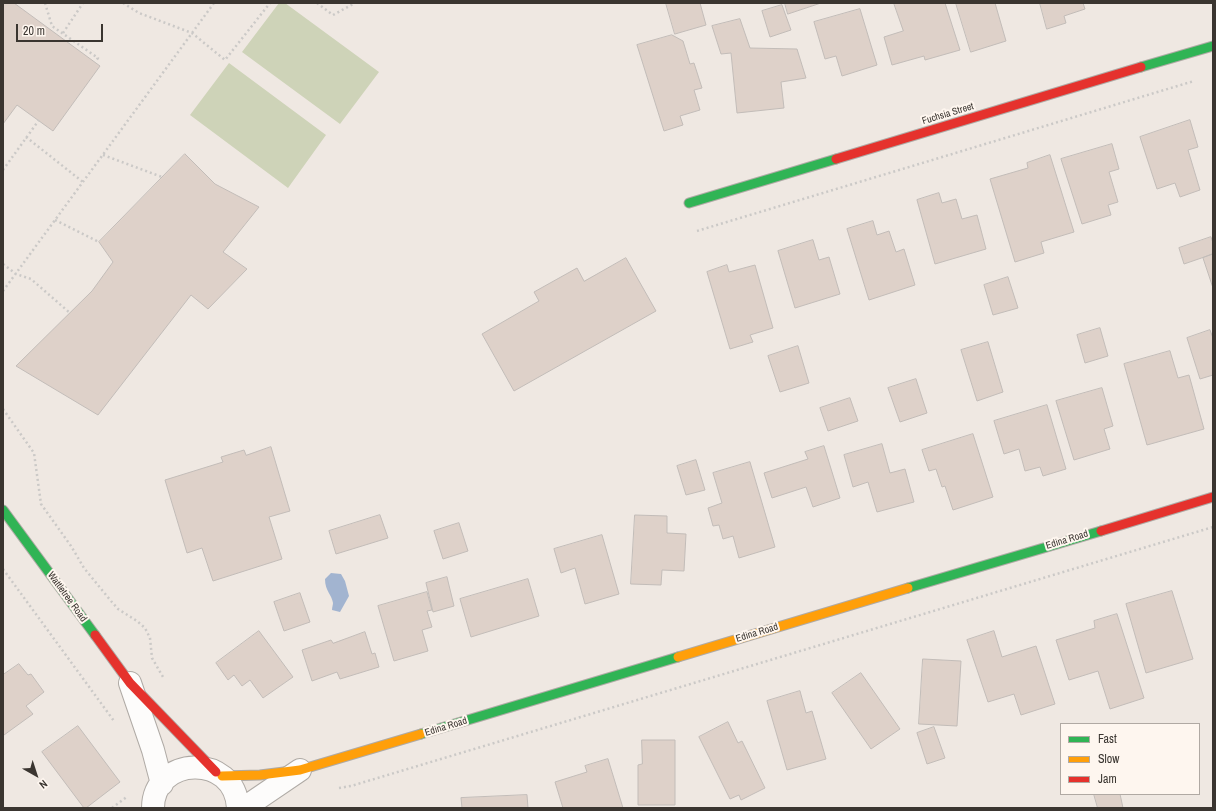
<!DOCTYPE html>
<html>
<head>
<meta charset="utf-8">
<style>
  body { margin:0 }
  #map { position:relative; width:1216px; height:811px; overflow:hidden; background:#efe8e2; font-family:"Archivo Narrow",sans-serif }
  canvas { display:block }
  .frame { position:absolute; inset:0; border:4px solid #3a3530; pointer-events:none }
  .legend { position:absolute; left:1060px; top:723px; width:140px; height:72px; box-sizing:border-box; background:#fef6ef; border:1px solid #b0a9a3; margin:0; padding:5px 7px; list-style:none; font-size:12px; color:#3a3530 }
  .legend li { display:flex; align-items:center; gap:8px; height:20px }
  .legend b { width:20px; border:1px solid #b0a9a3 }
  .north { position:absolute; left:16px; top:755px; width:40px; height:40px; -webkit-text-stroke:3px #fef6ef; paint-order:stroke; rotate:141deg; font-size:11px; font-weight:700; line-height:16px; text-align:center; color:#3a3530 }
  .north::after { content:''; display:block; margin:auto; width:14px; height:18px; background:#3a3530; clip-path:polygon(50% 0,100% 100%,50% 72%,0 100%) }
  .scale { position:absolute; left:16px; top:24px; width:87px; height:18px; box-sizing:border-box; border:2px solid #3a3530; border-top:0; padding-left:5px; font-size:12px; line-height:14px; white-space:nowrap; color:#3a3530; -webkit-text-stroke:3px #fef6ef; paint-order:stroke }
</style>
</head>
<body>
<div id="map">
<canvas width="1216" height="811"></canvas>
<div class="frame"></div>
<ul class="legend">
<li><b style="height:5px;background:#30b455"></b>Fast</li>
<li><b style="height:5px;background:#ff9f0a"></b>Slow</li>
<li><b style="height:5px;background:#e5322d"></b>Jam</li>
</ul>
<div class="north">N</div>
<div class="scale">20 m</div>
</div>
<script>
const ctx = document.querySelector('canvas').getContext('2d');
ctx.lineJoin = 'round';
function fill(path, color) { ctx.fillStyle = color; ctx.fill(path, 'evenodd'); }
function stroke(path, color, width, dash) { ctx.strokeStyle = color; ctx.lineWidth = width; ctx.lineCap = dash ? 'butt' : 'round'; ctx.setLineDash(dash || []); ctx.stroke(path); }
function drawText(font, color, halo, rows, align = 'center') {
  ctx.font = font + ' "Archivo Narrow",sans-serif'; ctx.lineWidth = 4; ctx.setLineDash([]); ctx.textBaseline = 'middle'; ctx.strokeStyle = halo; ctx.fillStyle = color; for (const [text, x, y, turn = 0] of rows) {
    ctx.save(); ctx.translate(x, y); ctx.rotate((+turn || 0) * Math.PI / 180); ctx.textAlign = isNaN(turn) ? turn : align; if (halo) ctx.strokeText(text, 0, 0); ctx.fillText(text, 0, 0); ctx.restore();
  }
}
const green = new Path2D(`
  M279,3h6l94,69 -39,52 -98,-72z
  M229,63l97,72 -38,53 -98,-73z`);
const water = new Path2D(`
  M331,573l10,1 4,7 4,15 -9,16 -8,-2c0,-3 1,-5 1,-7 -1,-8 -8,-12 -8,-24z`);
const building = new Path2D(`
  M3,3h11l86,63 -47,65 -36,-26 -14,19z
  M666,3h34l6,22 -31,9z
  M785,3h36l-33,11z
  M894,3h51l15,47 -35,10 -1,-4 -32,9 -8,-28 19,-6z
  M956,3h39l11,38 -35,11z
  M1040,3h43l2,6 -21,7 2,7 -19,6z
  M782,5l9,25 -21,7 -8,-26z
  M860,9l17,56 -35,11 -6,-20 -11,3 -11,-37z
  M740,19l10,29 47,1 9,29 -25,4 3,26 -47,5 -6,-60 -10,1 -9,-28z
  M672,35l11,6 7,23 4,-1 8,25 -8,2 6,20 -20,6 3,9 -19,6 -27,-86z
  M1190,120l8,27 -10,3 12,40 -20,7 -5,-14 -18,6 -17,-52z
  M1112,144l7,25 -10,3 9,30 -10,3 3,10 -29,9 -21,-65z
  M185,154l30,30 44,23 -36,45 24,17 -39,40 -17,-14 -93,120 -82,-49 76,-75 21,-29 -14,-20z
  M1050,155l24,77 -33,10 3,11 -29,9 -25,-83 38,-11 -1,-5z
  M939,193l3,10 14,-4 6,20 15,-4 9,34 -51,15 -18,-64z
  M873,221l4,14 12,-4 7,21 8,-3 11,36 -46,15 -22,-71z
  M1211,237l2,6v11l-29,10 -5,-16z
  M813,240l6,20 10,-3 11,37 -45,14 -17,-57z
  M1213,254v34l-10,-30z
  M626,258l30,53 -142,80 -32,-57 57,-33 -5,-9 43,-24 7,13z
  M727,265l2,7 26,-7 18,63 -23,7 3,7 -23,7 -23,-77z
  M1008,277l10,31 -25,7 -9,-30z
  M1100,328l8,28 -23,7 -8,-28z
  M1210,330l3,8v37l-13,4 -13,-41z
  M988,342l15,50 -26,9 -16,-51z
  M798,346l11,37 -29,9 -12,-36z
  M1170,351l8,27 11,-3 15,54 -57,16 -23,-81z
  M916,379l11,34 -27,9 -12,-34z
  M1102,388l11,38 -9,3 6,20 -36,11 -18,-59z
  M850,398l8,23 -30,10 -8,-23z
  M1047,405l19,64 -23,7 -3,-9 -15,4 -6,-22 -15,5 -10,-33z
  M973,434l20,63 -40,13 -8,-24 -3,1 -6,-18 -7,2 -7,-21z
  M882,444l8,29 15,-4 9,33 -37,10 -9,-30 -15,5 -9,-32z
  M824,446l16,52 -27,9 -7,-20 -34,11 -8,-25 44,-14 -3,-7z
  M271,447l19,64 -21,6 13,42 -69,22 -11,-33 -15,5 -22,-73 58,-18 -2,-5 23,-7 2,5z
  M696,460l9,30 -19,5 -9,-29z
  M750,462l25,85 -36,11 -6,-22 -10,3 -4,-14 -6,1 -5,-18 14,-5 -9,-30z
  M380,515l8,23 -52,16 -7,-23z
  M635,515l32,1v17l19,1 -2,37 -22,-1 -1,15 -30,-1z
  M459,523l9,28 -25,8 -9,-28z
  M602,535l17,59 -34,10 -10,-36 -14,5 -7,-24z
  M447,577l7,29 -21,6 -7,-29z
  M528,579l11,37 -68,21 -11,-38z
  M1172,591l21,68 -47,14 -20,-69z
  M427,592l5,18 -5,1 5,16 -10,3 6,21 -34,10 -16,-55z
  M300,593l10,29 -26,9 -10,-29z
  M1117,614l27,84 -34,11 -12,-38 -29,9 -13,-40 39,-12 -1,-7z
  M259,631l34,46 -30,21 -13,-18 -8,6 -8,-11 -6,5 -12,-17z
  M994,631l8,26 34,-11 19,58 -34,11 -7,-21 -26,8 -21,-62z
  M365,632l7,22 3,-1 4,14 -39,12 -3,-7 -25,9 -10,-31 29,-10 2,3z
  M923,659l38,2 -4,65 -38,-2z
  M19,664l9,11 3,-1 13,18 -18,14 7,8 -29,21 -1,-1v-59z
  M861,673l39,56 -29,20 -39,-56z
  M800,691l6,22 6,-2 14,48 -39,11 -20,-69z
  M728,722l10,21 4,-2 23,47 -24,12 -2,-5 -9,4 -31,-62z
  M78,726l42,56 -34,26h-2l-42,-56z
  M934,727l11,31 -18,6 -10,-31z
  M642,740h33v65h-37v-40l4,-1z
  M608,759l15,49h-60l-8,-26 32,-10 -2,-6z
  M1094,794h26l3,14h-25z
  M527,795l1,13h-66l-1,-10z`);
const path = new Path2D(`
  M45,3l7,23 46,32 -3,4
  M123,3l16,10 53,20 33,27 45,-57
  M317,3l16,12 22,-12
  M63,33l20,-30
  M26,137l57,45
  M103,155l59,22
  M3,170l36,-50
  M55,220l44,22
  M697,231l497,-150
  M3,264l13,10 15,5 39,34
  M3,291l211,-288
  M3,409l31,44 7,51 30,42 13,22 27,33 7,8 19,12 8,7 5,10 2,20 11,19
  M3,569l111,152
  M339,788l12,-2 862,-259
  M112,808l16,-12`);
const street = new Path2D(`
  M130,683l23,67 9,34
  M153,808c0,-52 82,-56 85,0
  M244,808l56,-38`);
const fast = new Path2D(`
  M1141,67l72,-21
  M689,203l147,-44
  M3,510l92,125
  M908,588l193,-57
  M421,734l257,-77`);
const slow = new Path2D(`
  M678,657l230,-69
  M222,776l38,-1 40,-5 121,-36`);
const jam = new Path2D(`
  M836,159l305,-92
  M1101,531l112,-34
  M95,635l35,48 86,89`);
const streetNames = [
  ["Fuchsia Street",948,114,-17],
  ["Edina Road",1067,540,-17],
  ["Wattletree Road",67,597,54],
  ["Edina Road",757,633,-17],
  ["Edina Road",446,727,-17]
];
fill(green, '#ced3b8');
fill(water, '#a2b4d0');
fill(building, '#ded1c9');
stroke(building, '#c2bcb8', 1);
stroke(street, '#afaaa5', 24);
stroke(fast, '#afaaa5', 11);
stroke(slow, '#afaaa5', 11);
stroke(jam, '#afaaa5', 11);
stroke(path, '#cbc9c7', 2.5, [2, 3]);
stroke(street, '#fdfcfb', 22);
stroke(fast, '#30b455', 9);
stroke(slow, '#ff9f0a', 9);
stroke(jam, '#e5322d', 9);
drawText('10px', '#3a3530', '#fef6ef', streetNames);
</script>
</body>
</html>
